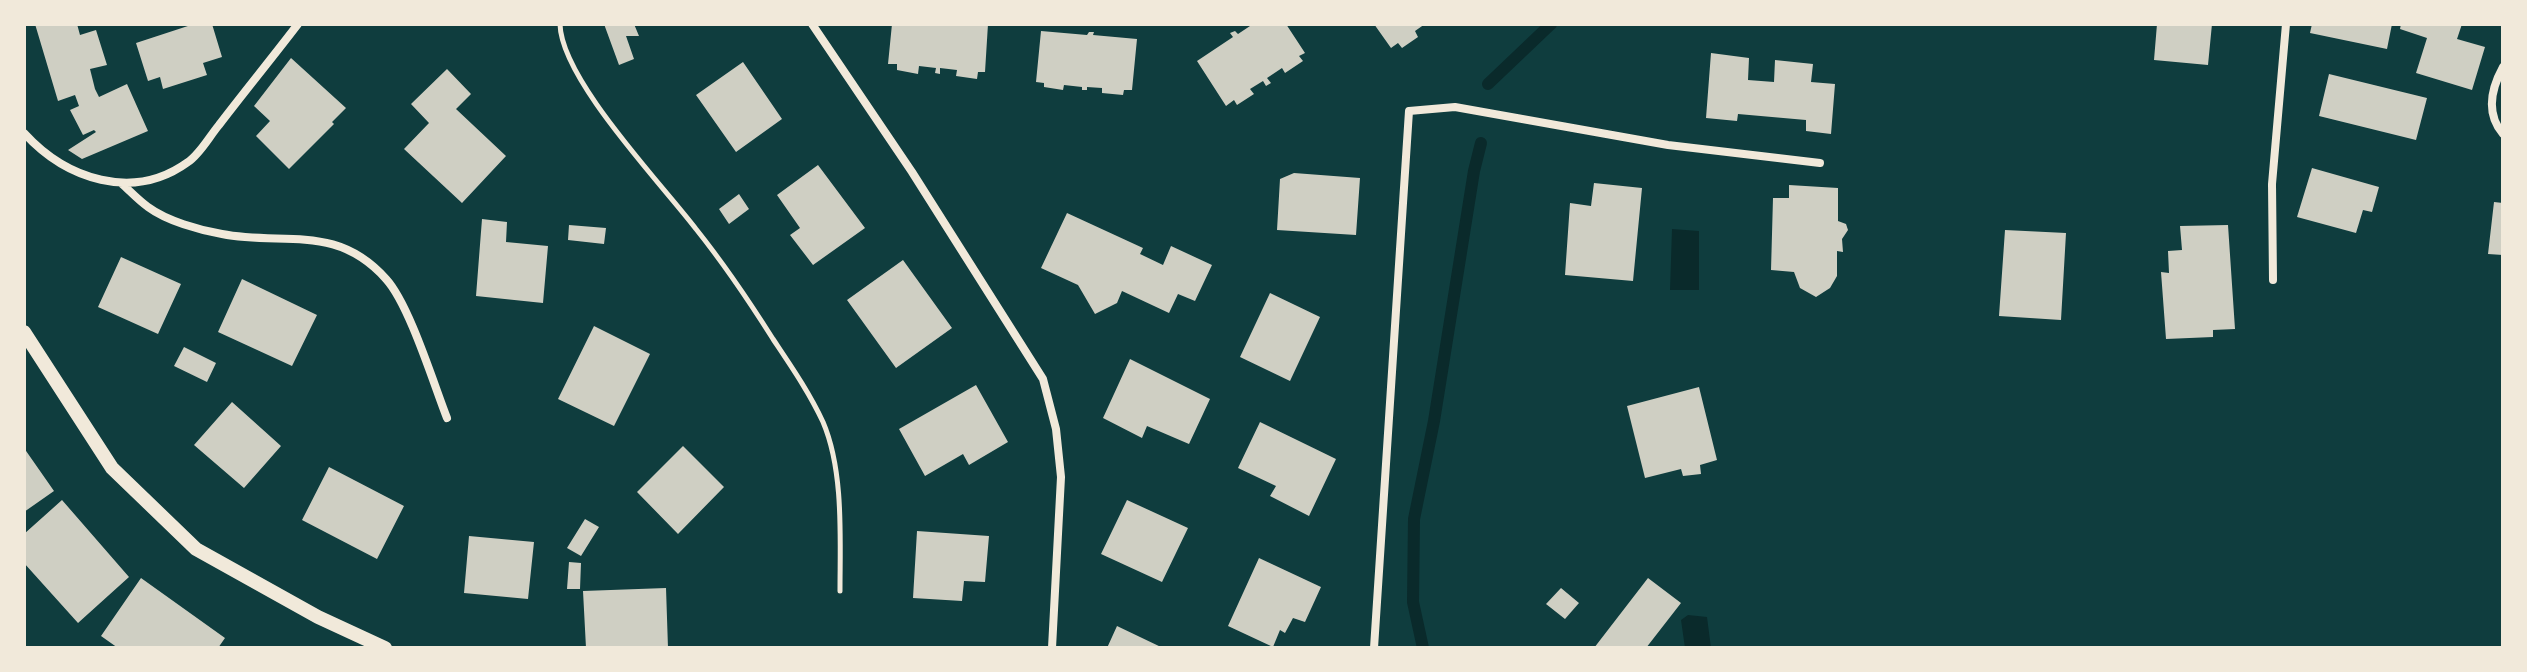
<!DOCTYPE html>
<html>
<head>
<meta charset="utf-8">
<style>
  body { margin:0 }
  #map { position:relative; width:2527px; height:672px; overflow:hidden; background:#0f3d3e; font-family:"Space Grotesk",sans-serif }
  canvas { display:block }
  .frame { position:absolute; inset:0; border:26px solid #f1e9da; pointer-events:none }
</style>
</head>
<body>
<div id="map">
<canvas width="2527" height="672"></canvas>
<div class="frame"></div>
</div>
<script>
const ctx = document.querySelector('canvas').getContext('2d');
ctx.lineJoin = 'round';
function fill(path, color) { ctx.fillStyle = color; ctx.fill(path, 'evenodd'); }
function stroke(path, color, width, dash) { ctx.strokeStyle = color; ctx.lineWidth = width; ctx.lineCap = dash ? 'butt' : 'round'; ctx.setLineDash(dash || []); ctx.stroke(path); }
const water = new Path2D(`
  M1672,229l27,2v59h-29z
  M1688,615l19,2 4,31h-26l-4,-28z`);
const stream = new Path2D(`
  M1488,84l63,-60
  M1423,648l-10,-46 1,-83 20,-98 40,-250 7,-28`);
const building = new Path2D(`
  M35,24h42l3,11 16,-5 11,35 -17,4 5,20 4,8 28,-13 21,47 -66,28 -14,-9 28,-18 -2,-2 -11,5 -13,-25 9,-4 -4,-11 -17,6z
  M194,24h18l10,33 -19,6 4,12 -44,14 -3,-12 -12,4 -12,-38z
  M604,24h30l5,12h-13l8,23 -15,6z
  M892,24h96l-3,48h-7l-1,7 -21,-3 1,-6 -17,-2v6l-5,-1 1,-5 -17,-2 -1,8 -21,-4v-6h-9z
  M1253,24h33l19,29 -6,3 4,5 -18,12 -3,-5 -15,10 4,5 -5,3 -3,-5 -13,8 4,5 -17,11 -3,-5 -8,6 -29,-45 36,-24 -3,-4 5,-2 3,3z
  M1374,24h51l-10,7 3,6 -16,11 -4,-5 -7,5z
  M2157,24h55l-4,41 -54,-5z
  M2312,24h80l-5,25 -77,-16z
  M2401,24h61l-5,15 28,8 -13,43 -56,-17 11,-35 -27,-9z
  M1041,31l46,4 2,-3h5l-1,3 44,4 -5,51h-8l-1,5 -21,-2v-5l-15,-1v3h-5v-3l-18,-2 -1,5 -19,-3v-4l-8,-1z
  M1711,53l38,5 -1,22 26,2 1,-22 38,4 -2,18 24,2 -4,50 -25,-3v-11l-68,-6 -1,7 -31,-3z
  M291,58l55,50 -14,14 2,2 -45,45 -33,-33 14,-15 -16,-15z
  M743,62l39,57 -46,33 -40,-57z
  M447,69l24,25 -15,15 50,47 -44,47 -58,-54 25,-26 -18,-19z
  M2329,74l98,24 -11,42 -97,-24z
  M818,165l47,63 -52,37 -23,-30 10,-7 -23,-33z
  M2312,168l67,19 -7,25 -9,-2 -7,23 -59,-16z
  M1294,173l66,5 -4,57 -79,-5 3,-51z
  M1594,183l48,5 -9,93 -68,-6 5,-72 21,3z
  M1789,185l49,3v33l8,3 2,6 -6,9 1,13 -6,-1v25l-7,12 -14,9 -16,-9 -6,-16 -23,-2 2,-72h16z
  M739,194l10,15 -20,15 -10,-15z
  M2494,202l9,1v52l-15,-1z
  M1067,213l76,35 -3,6 23,11 8,-19 41,19 -17,36 -17,-7 -9,19 -47,-22 -5,12 -22,11 -17,-29 -37,-17z
  M482,219l25,3 -1,20 42,4 -5,57 -67,-7z
  M569,225l37,3 -2,16 -36,-4z
  M2228,225l7,104 -22,1v7l-47,2 -5,-67 8,1 -1,-22 14,-1 -2,-24z
  M2005,230l61,3 -5,87 -62,-4z
  M121,257l60,27 -23,50 -60,-27z
  M903,260l49,68 -56,40 -49,-68z
  M242,279l75,36 -25,51 -74,-34z
  M1270,293l50,24 -30,64 -50,-24z
  M594,326l56,28 -36,72 -56,-27z
  M184,347l32,16 -9,19 -33,-16z
  M1130,359l80,40 -21,45 -42,-18 -5,12 -39,-20z
  M976,385l32,57 -39,23 -6,-11 -38,22 -26,-47z
  M1699,387l18,73 -17,5 1,9 -18,2 -2,-7 -36,9 -18,-72z
  M232,402l49,44 -37,42 -50,-43z
  M1260,422l76,37 -27,57 -39,-20 6,-10 -38,-18z
  M683,446l41,41 -46,47 -41,-42z
  M24,448l30,43 -30,21z
  M329,467l75,39 -27,53 -75,-39z
  M62,500l67,77 -51,46 -54,-60v-29z
  M1127,500l61,28 -26,54 -61,-28z
  M585,519l14,8 -18,29 -14,-8z
  M917,531l72,5 -4,46 -21,-1 -2,20 -49,-3z
  M469,536l65,6 -6,57 -64,-6z
  M1259,558l62,29 -16,35 -12,-4 -8,15 -5,-3 -7,17 -45,-21z
  M569,562l12,1 -1,26h-13z
  M141,578l84,60 -7,10h-100l-17,-12z
  M1648,578l33,25 -35,45h-52z
  M666,588l2,60h-82l-3,-57z
  M1561,588l18,15 -14,16 -19,-15z
  M1117,626l46,22h-56z`);
const path = new Path2D(`
  M560,24c1,55 101,159 136,205 28,35 53,72 77,110 18,27 36,53 50,83 21,49 17,117 17,169`);
const minor = new Path2D(`
  M812,24l100,148 131,207 13,50 5,48 -9,171
  M2503,67c-12,22 -17,47 0,67
  M24,133c42,46 109,69 164,29 12,-8 21,-25 31,-37 26,-34 53,-67 79,-101
  M121,183c9,8 17,17 27,24 19,14 51,23 74,27 62,12 114,-11 164,45 23,25 47,103 61,139
  M2273,280l-1,-96 14,-160
  M1374,648l35,-537 46,-4 213,38 152,18`);
const tertiary = new Path2D(`
  M24,332l88,136 84,81 122,68 67,31`);
fill(water, '#0a2a2b');
stroke(stream, '#0a2a2b', 12);
fill(building, '#cfcfc3');
stroke(path, '#f1e9da', 5);
stroke(minor, '#f1e9da', 8);
stroke(tertiary, '#f1e9da', 14);
</script>
</body>
</html>
